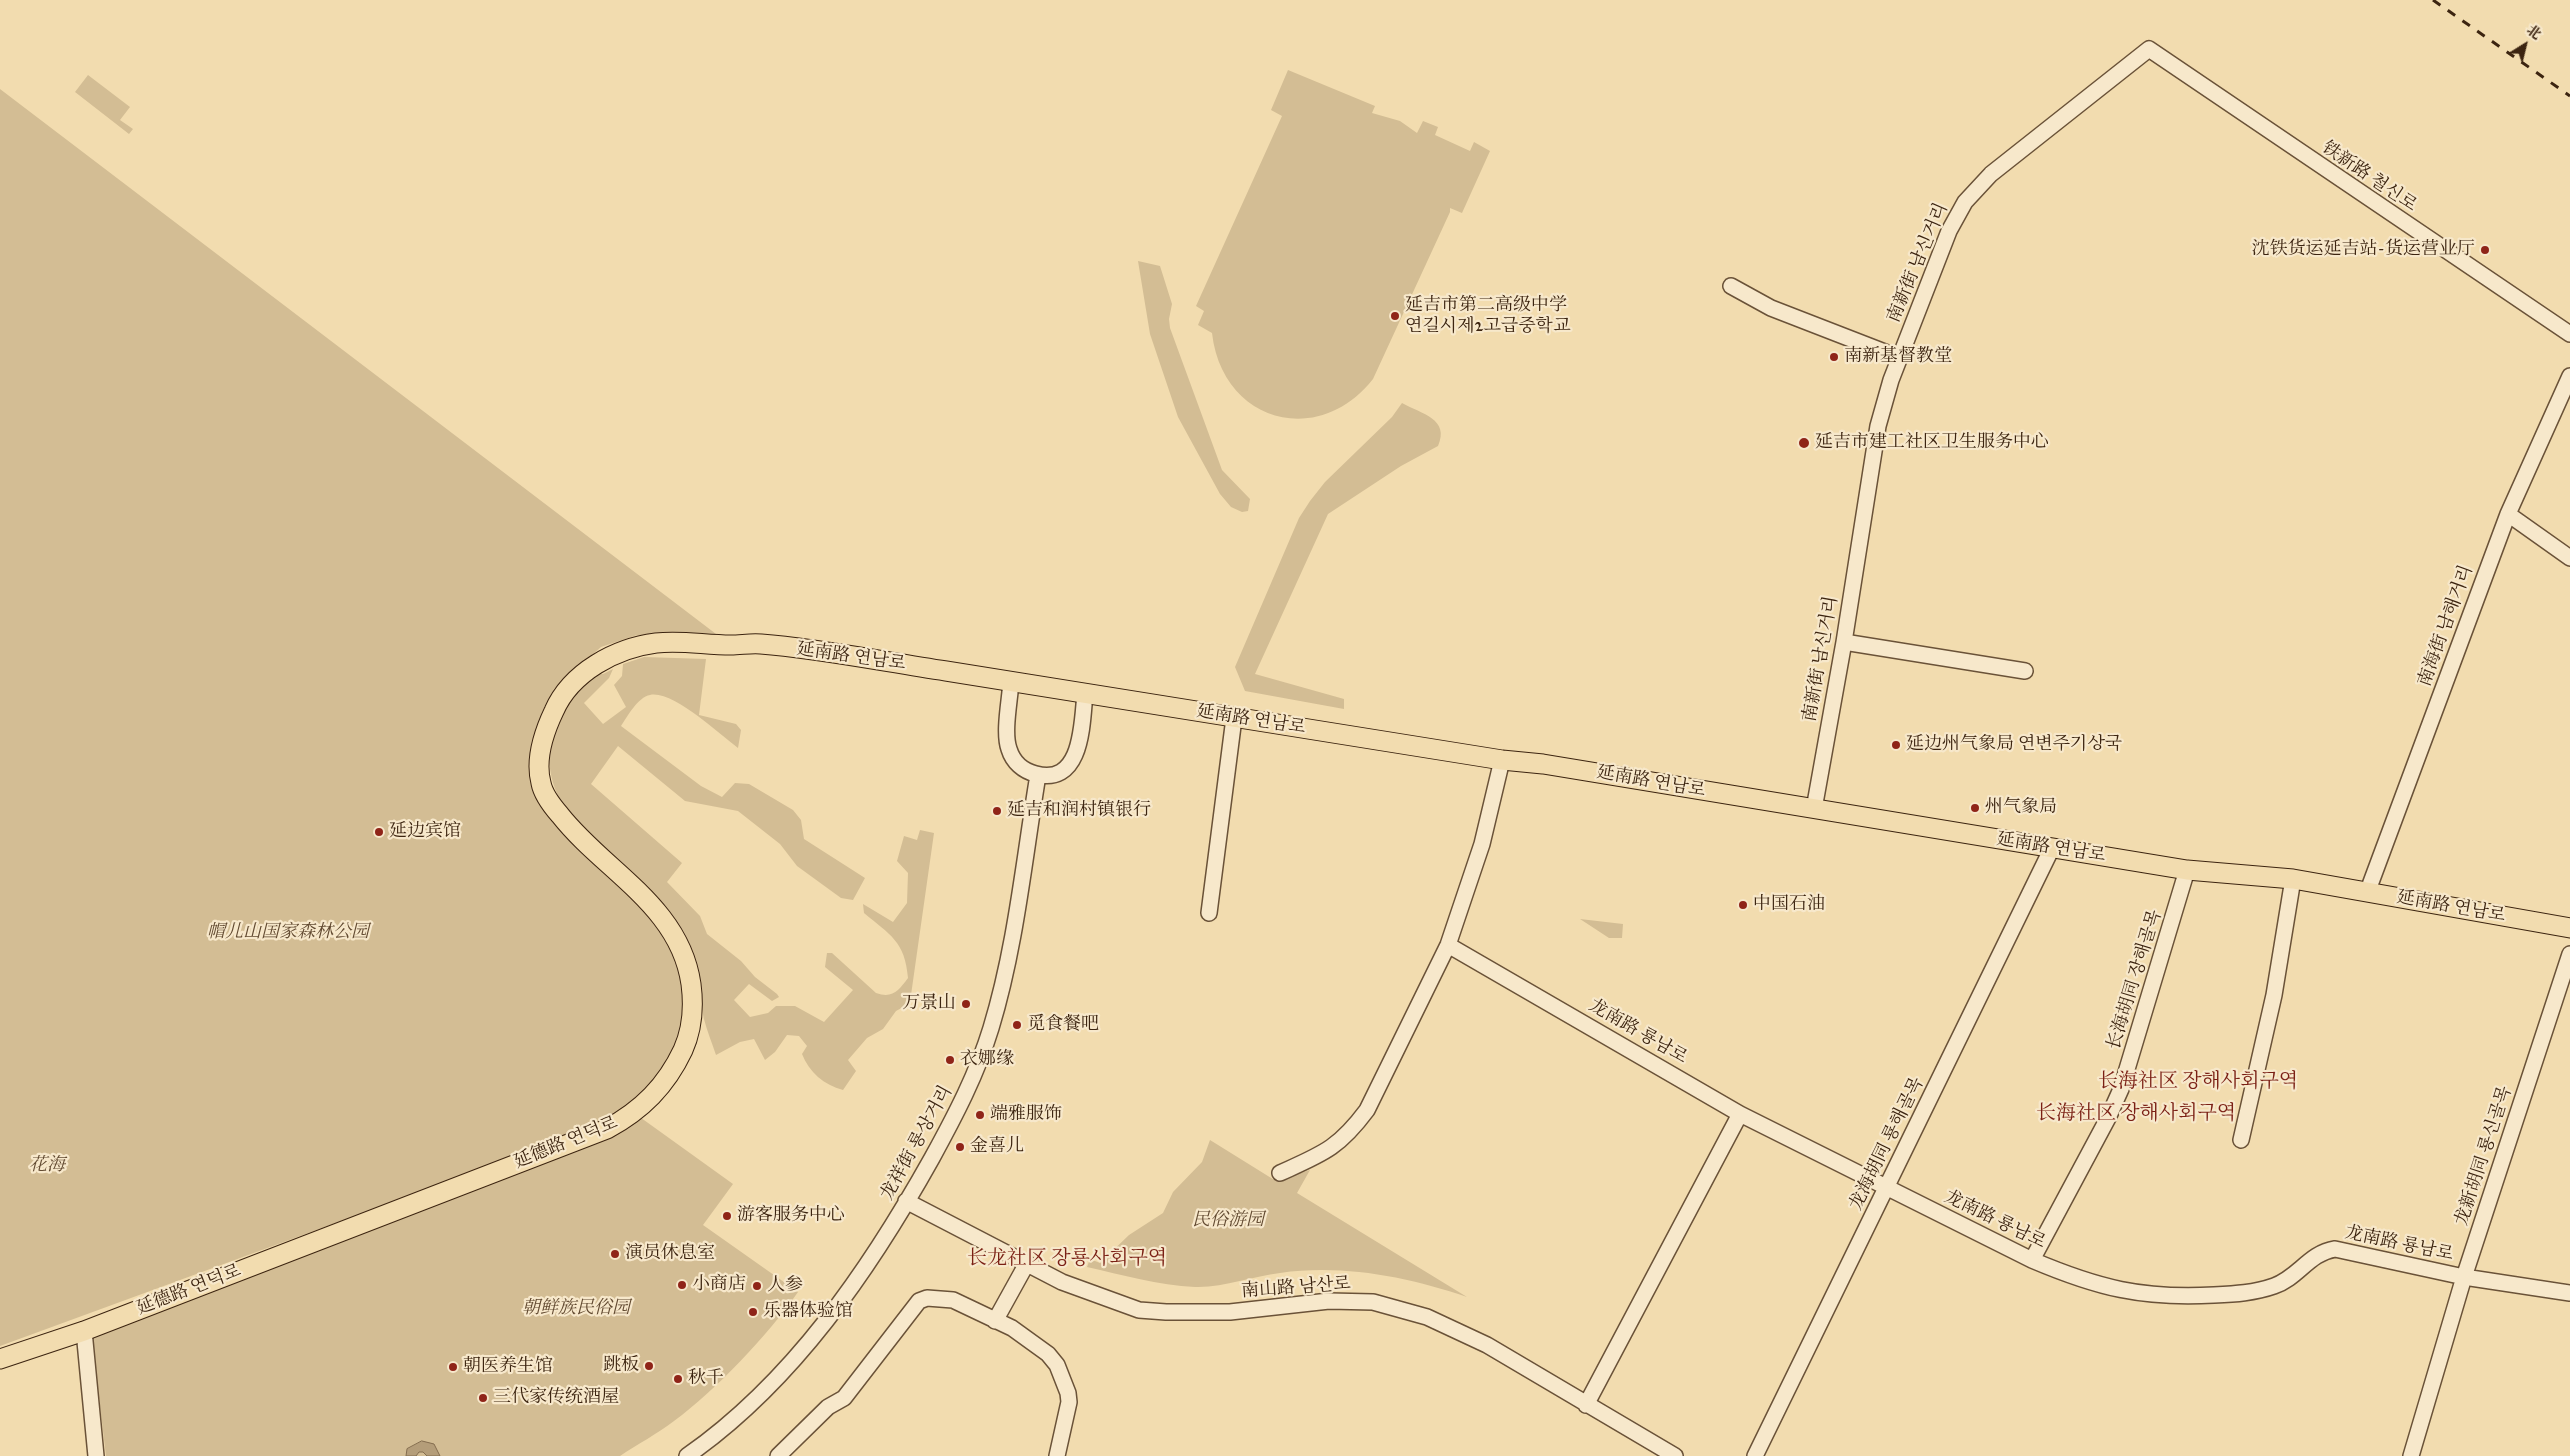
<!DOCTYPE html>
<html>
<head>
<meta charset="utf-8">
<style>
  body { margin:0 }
  #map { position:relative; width:2570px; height:1456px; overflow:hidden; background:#f2dcaf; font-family:"IM FELL Great Primer","Noto Serif SC",serif }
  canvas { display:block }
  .north { position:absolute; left:2500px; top:20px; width:50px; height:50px; -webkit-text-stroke:4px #f7e8cb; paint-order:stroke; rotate:36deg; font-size:14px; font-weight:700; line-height:20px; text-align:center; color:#3c2410 }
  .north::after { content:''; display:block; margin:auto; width:18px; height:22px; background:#3c2410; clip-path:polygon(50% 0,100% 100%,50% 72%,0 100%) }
</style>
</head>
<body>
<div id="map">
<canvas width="2570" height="1456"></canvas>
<div class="north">北</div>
</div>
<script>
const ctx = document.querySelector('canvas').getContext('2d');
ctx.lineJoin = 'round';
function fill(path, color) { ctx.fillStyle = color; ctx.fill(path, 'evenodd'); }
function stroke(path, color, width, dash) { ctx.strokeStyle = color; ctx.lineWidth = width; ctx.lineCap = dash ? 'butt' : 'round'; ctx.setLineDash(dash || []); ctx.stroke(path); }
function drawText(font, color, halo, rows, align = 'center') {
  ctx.font = font + ' "IM FELL Great Primer","Noto Serif SC","Noto Serif KR",serif'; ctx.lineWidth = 4.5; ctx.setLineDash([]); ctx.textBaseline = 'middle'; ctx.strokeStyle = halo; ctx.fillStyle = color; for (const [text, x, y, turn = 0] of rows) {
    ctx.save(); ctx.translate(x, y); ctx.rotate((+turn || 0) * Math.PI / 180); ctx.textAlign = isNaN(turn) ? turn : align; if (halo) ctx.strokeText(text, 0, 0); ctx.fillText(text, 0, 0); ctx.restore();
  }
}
const green = new Path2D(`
  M1288,70l87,36 -3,7 28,8 17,12 6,-12 15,6 -3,8 35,16 4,-9 16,9 -28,62 -12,-5v4l-77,167c-55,70 -151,43 -161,-46l-14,-8 6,-14 -8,-5 86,-190 -11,-6z
  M88,75l42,32 -10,13 13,9 -4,5 -54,-42z
  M0,89l720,548 -83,-2 -36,12 -47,42 -11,21 -6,21v45l119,144 21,37 12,35 -4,41 -32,54 -50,38 -603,221z
  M1138,261l22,5 12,38 -3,15 1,9 52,142 28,29 -2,12 -6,1 -11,-5 -11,-13 -42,-77 -28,-83z
  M1402,403c20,11 48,16 36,43l-37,20 -73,48 -73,160 89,25v10l-99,-18 -10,-24 64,-149 11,-17 15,-19 67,-65z
  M644,657l62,2 -7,56 37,9 5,6 -3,18c-19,-14 -65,-58 -88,-53 -12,2 -23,22 -29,31l80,60 21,11 13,-14 14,1 44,26 8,10 3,19 61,39 -12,22 -12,-2 -44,-32 -17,-22 -42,-33 -53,-10 -67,-55 -27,38 91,79 -15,19 33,34 7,18 34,27 14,16 22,17 2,3 -7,4 -23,-17 -15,16 16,17 18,-4 8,-7h19l29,16 29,-32 -28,-23 2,-14h5l44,40c17,6 23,-3 32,-15 -3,-37 -18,-43 -44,-65l-1,-9 30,18 14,-19 1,-30 -11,-12 7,-25 13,4 3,-10 14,3 -23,162 -4,10 -11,6 -13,18 -16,9 -19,22 8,11 -13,19c-19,-5 -34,-18 -41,-36l5,-8 -8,-10 -12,-1 -12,17 -10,8 -11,-21 -14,3 -24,13c-4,-12 -9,-24 -12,-36 -7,-32 -8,-66 -26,-95 -39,-59 -129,-88 -129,-170 0,-13 2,-32 9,-44 7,-12 27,-28 37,-38l8,2 10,-5 -4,9 -25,25 19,21 23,-17 -12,-22 8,-9 1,-12z
  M1580,919l43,5 -1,14h-13z
  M637,1115l96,69 -30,41 95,67c-30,43 -82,98 -124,129 -17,13 -36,23 -54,35h-514l-14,-117 6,-9 480,-179z
  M1210,1140l66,41 34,-11 -13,23 170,104c-59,-20 -124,-33 -187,-24 -27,3 -57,15 -85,14 -37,-2 -73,-12 -108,-20l3,-8 10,4 29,-28 34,-22 10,-21 29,-30z`);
const water = new Path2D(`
  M422,1441l12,3 6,12h-13l-4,-4h-4l-3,4h-10l1,-7z`);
const minor = new Path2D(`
  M1731,286l40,22 129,50
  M2508,514l62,44
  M1844,642l181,29
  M1011,681c-1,19 -8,51 -2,68 4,13 14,22 27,25 47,12 46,-52 49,-81
  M1814,809l30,-167 34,-216 13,-46 58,-149 16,-29 26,-28 158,-125 421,285
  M2367,893l141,-379 62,-138
  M1209,913l25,-195
  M1448,945l292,169 292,146c66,28 110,39 182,35 21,-1 40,-2 60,-9 24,-8 35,-33 61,-37l129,28 106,16
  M2241,1140l33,-145 19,-116
  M1280,1173c42,-19 58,-24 87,-63l81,-165 34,-101 20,-84
  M906,1201l156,81 77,28 27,2h64l99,-11 44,1 54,15 60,28 188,111
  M2032,1260l76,-142 13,-29 66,-219
  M995,1321l31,-56
  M84,1331l12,125
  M1586,1405l154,-291
  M687,1456c106,-74 183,-187 245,-298 23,-42 45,-84 59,-130 25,-82 33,-169 47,-253
  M778,1456l50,-49 16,-9 75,-97 8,-3 26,2 59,28 36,26 9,11 11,28 1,9 -12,54
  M1755,1456l297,-608
  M2411,1456l53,-179 106,-323`);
const major = new Path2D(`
  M0,1359l84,-28 523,-202c35,-19 59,-43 76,-79 10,-22 11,-43 8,-66 -11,-78 -87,-113 -131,-169 -7,-8 -17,-21 -19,-32 -6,-23 3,-51 13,-72 17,-39 62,-63 102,-68 25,-3 49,2 75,2 10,0 20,-2 30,-1 62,5 124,18 185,27 186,28 371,59 556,89l41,4 644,106 106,9 277,49`);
const rail = new Path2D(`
  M2433,0l137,96`);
const markers = [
  [2485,250,5,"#8f2418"],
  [1395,316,5,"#8f2418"],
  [1834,357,5,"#8f2418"],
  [1804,443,6,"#8f2418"],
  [1896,745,5,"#8f2418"],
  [1975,808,5,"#8f2418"],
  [997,811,5,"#8f2418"],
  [379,832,5,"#8f2418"],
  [1743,905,5,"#8f2418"],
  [966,1004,5,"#8f2418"],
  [1017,1025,5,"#8f2418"],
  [950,1060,5,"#8f2418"],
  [980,1115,5,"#8f2418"],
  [960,1147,5,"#8f2418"],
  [727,1216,5,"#8f2418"],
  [615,1254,5,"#8f2418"],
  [682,1285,5,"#8f2418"],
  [757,1286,5,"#8f2418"],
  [753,1312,5,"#8f2418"],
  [649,1366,5,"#8f2418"],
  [453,1367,5,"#8f2418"],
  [678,1379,5,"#8f2418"],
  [483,1398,5,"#8f2418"]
];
const streetNames = [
  ["铁新路 철신로",2369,177,34],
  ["南新街 남신거리",1918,263,-67],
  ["南海街 남해거리",2446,626,-70],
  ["延南路 연남로",851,657,8],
  ["南新街 남신거리",1821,659,-80],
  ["延南路 연남로",1251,720,9],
  ["延南路 연남로",1651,782,10],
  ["延南路 연남로",2051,848,9],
  ["延南路 연남로",2451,907,10],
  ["长海胡同 장해골목",2135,980,-73],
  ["龙南路 룡남로",1638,1032,30],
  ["延德路 연덕로",566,1143,-22],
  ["龙祥街 룡상거리",917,1143,-61],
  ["龙海胡同 룡해골목",1887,1144,-64],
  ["龙新胡同 룡신골목",2484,1156,-72],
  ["龙南路 룡남로",1995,1220,26],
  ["龙南路 룡남로",2399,1244,12],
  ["南山路 남산로",1296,1288,-4],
  ["延德路 연덕로",189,1290,-21]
];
const poiNames = [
  ["沈铁货运延吉站-货运营业厅",2475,250,"right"],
  ["延吉市第二高级中学",1405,306],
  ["연길시제2고급중학교",1405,327],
  ["南新基督教堂",1844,357],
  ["延吉市建工社区卫生服务中心",1815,443],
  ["延边州气象局 연변주기상국",1906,745],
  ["州气象局",1985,808],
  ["延吉和润村镇银行",1007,811],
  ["延边宾馆",389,832],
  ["中国石油",1753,905],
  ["万景山",956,1004,"right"],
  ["觅食餐吧",1027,1025],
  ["衣娜缘",960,1060],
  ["端雅服饰",990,1115],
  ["金喜儿",970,1147],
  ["游客服务中心",737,1216],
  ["演员休息室",625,1254],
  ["小商店",692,1285],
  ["人参",767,1286],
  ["乐器体验馆",763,1312],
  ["跳板",639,1366,"right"],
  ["朝医养生馆",463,1367],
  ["秋千",688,1379],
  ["三代家传统酒屋",493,1398]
];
const parkNames = [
  ["帽儿山国家森林公园",288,933],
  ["花海",47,1166],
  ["民俗游园",1228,1221],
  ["朝鲜族民俗园",576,1309]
];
const quarterNames = [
  ["长海社区 장해사회구역",2198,1082],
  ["长海社区 장해사회구역",2136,1114],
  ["长龙社区 장룡사회구역",1067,1259]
];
fill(green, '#d3bd94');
fill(water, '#b49d79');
stroke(water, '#846d4f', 1);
stroke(minor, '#6a5238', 18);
stroke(major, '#3c2410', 21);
stroke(minor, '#f7e8cb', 15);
stroke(major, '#f2dcaf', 19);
stroke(rail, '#3c2410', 3, [9, 9]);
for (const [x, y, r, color] of markers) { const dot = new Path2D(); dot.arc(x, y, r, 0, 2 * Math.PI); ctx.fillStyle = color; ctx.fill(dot); stroke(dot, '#f7e8cb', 2); }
drawText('18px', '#3c2410', '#f7e8cb', streetNames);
drawText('18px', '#3c2410', '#f7e8cb', poiNames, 'left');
drawText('italic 18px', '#624a31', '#f7e8cb', parkNames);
drawText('20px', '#7a1f14', '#f7e8cb', quarterNames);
</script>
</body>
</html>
